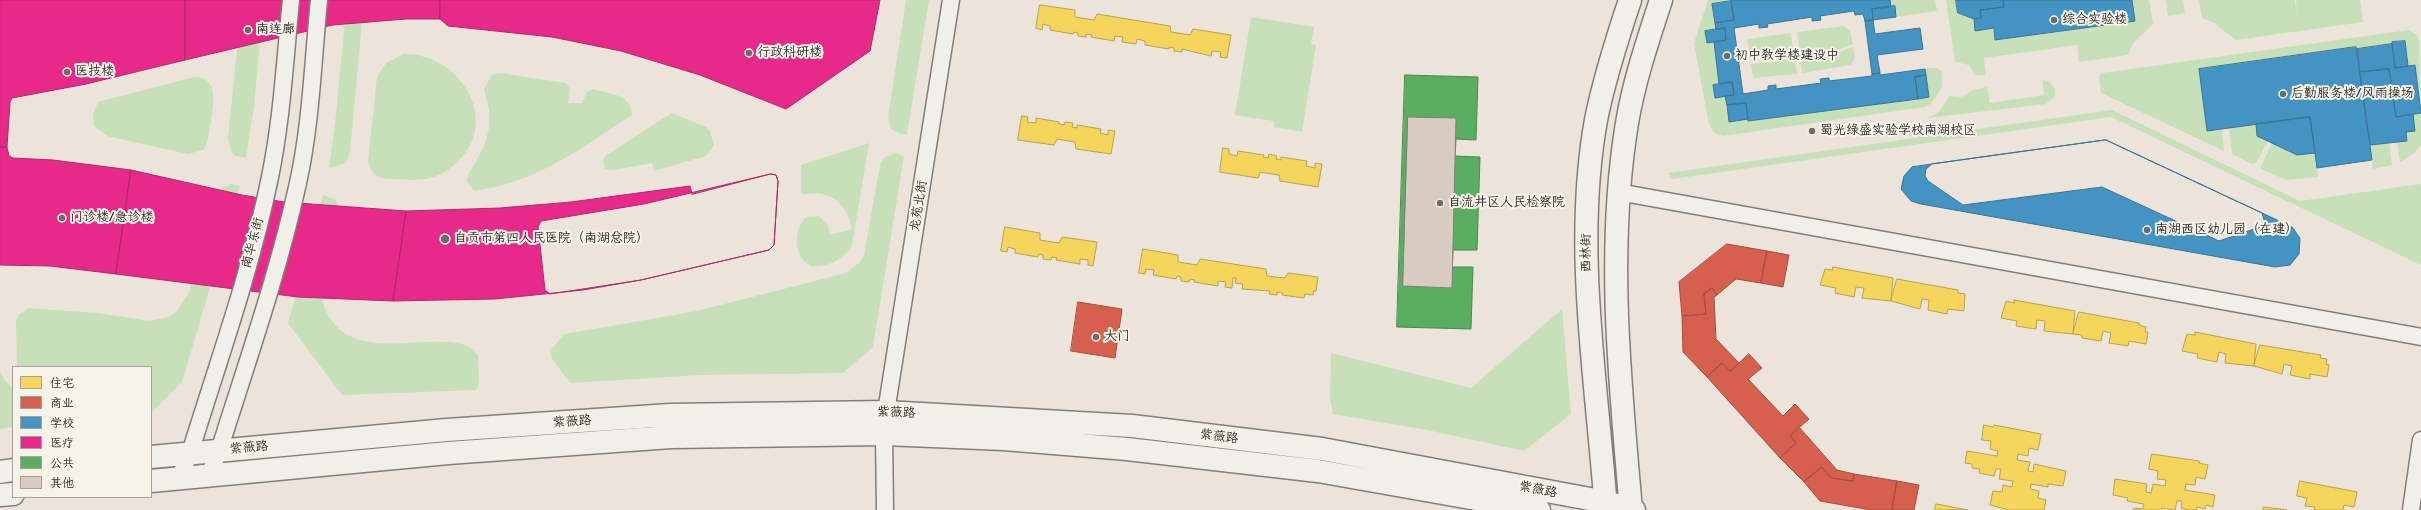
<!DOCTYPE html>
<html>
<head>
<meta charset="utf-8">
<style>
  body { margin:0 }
  #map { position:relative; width:2421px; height:510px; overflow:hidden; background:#ece3da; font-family:Itim,"LXGW WenKai TC",sans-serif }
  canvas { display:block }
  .legend { position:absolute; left:12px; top:366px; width:140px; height:132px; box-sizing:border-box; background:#f7f3e8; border:1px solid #a5a39c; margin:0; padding:5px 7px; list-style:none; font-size:12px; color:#2b2b2b }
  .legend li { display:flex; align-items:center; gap:8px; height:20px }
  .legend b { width:20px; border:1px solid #a5a39c }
</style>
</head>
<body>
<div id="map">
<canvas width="2421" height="510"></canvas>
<ul class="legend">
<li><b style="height:11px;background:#f6d55c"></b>住宅</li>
<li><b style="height:11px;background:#d6604d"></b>商业</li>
<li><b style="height:11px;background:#4393c3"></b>学校</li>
<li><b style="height:11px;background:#e7298a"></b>医疗</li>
<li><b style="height:11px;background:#5aae61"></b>公共</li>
<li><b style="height:11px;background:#d8cbc1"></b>其他</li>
</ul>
</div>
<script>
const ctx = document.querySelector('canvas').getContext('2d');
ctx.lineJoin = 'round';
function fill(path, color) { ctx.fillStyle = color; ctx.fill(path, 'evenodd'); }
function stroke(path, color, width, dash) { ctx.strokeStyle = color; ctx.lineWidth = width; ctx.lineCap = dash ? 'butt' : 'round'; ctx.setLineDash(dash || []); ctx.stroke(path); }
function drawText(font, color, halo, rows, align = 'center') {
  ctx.font = font + ' Itim,"LXGW WenKai TC",sans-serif'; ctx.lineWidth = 4; ctx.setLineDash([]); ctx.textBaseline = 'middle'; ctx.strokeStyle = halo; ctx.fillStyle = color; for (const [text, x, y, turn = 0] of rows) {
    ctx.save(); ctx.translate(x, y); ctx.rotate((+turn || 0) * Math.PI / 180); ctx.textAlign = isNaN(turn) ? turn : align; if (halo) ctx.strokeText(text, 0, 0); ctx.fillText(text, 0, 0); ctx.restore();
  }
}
const green = new Path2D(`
  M347,0h17l-14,152 -4,10 -14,6 -3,-1 6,-43z
  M906,0h23l-22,134h-7l-9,-5 -3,-12z
  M1708,0h23l-19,4 4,26 -10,1 1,12 7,-1 5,42 -6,1 2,13 10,-2 4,26 19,-3 1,2 180,-24 -4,-28c7,-1 12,-3 17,3v15l-10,16 -7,4 -202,29c-10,-2 -12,-7 -15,-16l-14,-77z
  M1890,0h45l2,11 -41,6 -1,-11 -4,1z
  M1946,0h10l2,13 16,6 1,12 19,-3 2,12 139,-19 -3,-21h17l4,24 -20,19 -5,12 -49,7 -2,-17 -93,13 2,17h-11l-6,-10 -14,-3z
  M2166,0h17l2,13 -17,3z
  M2199,0h96l2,16 -1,-16h64l3,22 -127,18 -22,-17 -12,-5z
  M263,8l-9,99 -8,51 -11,-2 -4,-5 -3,-13 12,-116z
  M1251,17l63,10 -3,17 5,1 -14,87 -28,-5v-6l-39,-6z
  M1844,26l6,5 3,13c-21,7 -34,22 -54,3l-2,-15z
  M2409,30l8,5 2,5 2,71 -6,-46 -7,1 -4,-25 -12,1v2l-193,25 8,61 15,-1 2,22 -123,-58 -2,-17 3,-3z
  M1791,33l2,15 -2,2 -41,6 -3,-17z
  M1853,47l2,11 -4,7 -49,8 -2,-14 3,-4c19,10 32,-2 50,-8z
  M403,54c60,-1 100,71 51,111 -6,5 -13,10 -21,12 -11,4 -24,3 -36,2 -17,0 -25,-1 -29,-18l9,-84 9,-14z
  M1792,59l3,1 2,14 -44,4 -2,-14z
  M499,73l67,10 4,6 -2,14h14l5,-11 6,-3c17,5 38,5 39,26 -49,33 -98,68 -158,76l-7,-10 1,-6 16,-28 5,-19v-19l-5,-20 8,-14z
  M194,77c26,0 19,27 17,44 -2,10 -2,21 -8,29l-15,4 -81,-18 -13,-10 -1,-12 5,-12z
  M2042,80l7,1 6,8v7l-9,8 -119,14 12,-6 11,-16 11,1 12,-7 14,-3 3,16 54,-8z
  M2112,110l188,91 121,-17v81l-310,-148 -439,62 -4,-6z
  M672,113l34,14 4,4 4,14 -8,11 -52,15 -2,-8 -38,7 -9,-1 -2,-9 2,-4z
  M2421,113v32l-9,10 -12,7 -3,-20 9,-10 9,-1 -2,-17z
  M2256,124l1,12 11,5 -12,22 -4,1 -20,-10 -3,-26z
  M869,143l-17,102c-9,14 -24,23 -41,21 -18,-9 -18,-36 -5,-49l13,-1 9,9 2,10 22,-6c-3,-19 -15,-34 -35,-36 -6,0 -11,2 -16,0v-28z
  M2272,143l24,12 19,-2 3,24 -32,3 -26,-12z
  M2389,143l3,22 -19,4 -3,-24z
  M896,153l8,3 -31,191 -30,26 -143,2 -130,8 -18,-24 -1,-9 13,-16 133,-23 149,-38 13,-10 5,-8 16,-90 5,-8z
  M232,184l8,2 -58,196 -29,29 -2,1v-45h-134l-1,-46 3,-6 9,-7 70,5 51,8 20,-4 9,-7 11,-18 28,-97 5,-7z
  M323,195l13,5 4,9c-6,27 -16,56 -18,83 -1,10 4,21 10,29 34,47 123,0 146,34l1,29 -3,6 -134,5 -54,-72 29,-99z
  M1562,309l9,105 -47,37 -97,-21 -94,-16 -3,-16 1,-45 140,35z
  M0,371l5,10 8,7v39l-13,2z`);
const homes = new Path2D(`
  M1040,5l35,5v7l19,3 3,-6 73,12 1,6 19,3 3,-6 38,6 -4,23 -7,-1 1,-5 -9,-1 -1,5 -29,-7v3l-8,-1v-3l-5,-1v2l-24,-4v-4l-8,-2 -1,5 -14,-2 1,-5 -8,-1 -1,5 -23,-4 1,-2 -6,-1v3l-8,-1v-3l-4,-1 -1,2 -23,-4v-4l-7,-2 -1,6 -6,-2z
  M1022,116l6,1 -1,5 9,1v-5l23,4v2l5,1 1,-3 8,1 -1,4 5,1v-3l24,4 -1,4 8,2v-5l7,1 -4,23 -35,-5 -1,-7 -18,-3 -3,6 -36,-5z
  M1223,148l6,1v5l8,2 1,-5 26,4 -1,2 5,1 1,-4 8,2 -1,3 5,1v-3l26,4 -1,5 9,2v-5l7,1 -4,23 -38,-6 -1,-6 -19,-3 -2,6 -38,-6z
  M1005,227l35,6v7l19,3 3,-6 35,5 -4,24 -5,-1v-5l-8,-1v5l-24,-4 1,-2 -5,-1 -1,3 -8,-1v-4l-4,-1 -1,3 -23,-4v-4l-7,-2 -1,5 -6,-1z
  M1143,249l35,6v7l19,3 3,-6 66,10 1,7 18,2 3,-5 30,4 -2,14h-2l-1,4 -8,-1 -1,4 -22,-3 1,-2 -6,-1v3l-8,-1 1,-3 -28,-2 1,-5 -8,-1 1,-5h-3l-1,10 -7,-1 1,-5 -8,-1v5l-24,-4 1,-2 -5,-1 -1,3 -8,-1v-4l-4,-1 -1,3 -23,-4 1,-5 -8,-1 -1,5 -6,-1z
  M1833,267l60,11 -2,23 -29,-3 2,-10 -8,-1 -2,10 -19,-4 1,-5 -16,-3 5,-16 7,1z
  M1897,279l61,11v3l7,1 -1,17 -16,-2 -1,5 -19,-4 1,-10 -7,-1 -2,10 -29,-8z
  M2014,300l61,11 -2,23 -29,-3 1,-10 -8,-1 -1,9 -20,-3 1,-5 -16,-3 5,-17 8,2z
  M2079,312l60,11v2l7,2 -1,5h3l-2,12 -17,-3 -1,5 -19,-3 2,-10 -8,-2 -2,10 -19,-3v-3l-9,-1z
  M2195,332l61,12 -2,22 -29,-3 1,-9 -7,-2 -2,10 -20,-4 1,-4 -16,-3 5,-17 8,1z
  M2260,345l61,10 -1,3 7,1 -1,5 3,1 -2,12 -17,-3v5l-20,-4 2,-9 -8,-2 -2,10 -28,-8z
  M1984,425l9,2 1,-2 47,9 -3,16 -9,-2 -1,8 -10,-2 -1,6 13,2 -2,9 5,1 1,-8 32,7 -3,15 -15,-2v3l-17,-3 -1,5 9,2 -1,7 8,2 -2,10h-35l-19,-5 3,-14 9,1 1,-7 9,2 1,-6 -14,-2 2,-10h-5l-2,7 -15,-3 1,-4 -8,-1v-4l-7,-1 2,-12 30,5 1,-5 -8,-2 1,-8 -9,-1z
  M2152,454l47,7v2l9,2 -3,14 -9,-2 -1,8 -9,-1 -1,6 30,5 -2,12 -7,-2 -1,4 -8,-2 -1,3h-7l-8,-2 1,-7h-5l-2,9 -13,-2 -1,2h-28l1,-2 9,1 1,-5 -17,-3 1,-3 -15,-3 2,-16 32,5 -1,8 5,1 2,-9 12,2 1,-6 -9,-1 1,-8 -9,-2z
  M2300,481l57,11 -3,15 -10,-2 -1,5h-29l1,-3 -10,-1 2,-8 -10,-2z
  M1936,504l32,6h-33z
  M2264,507l16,2 7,1h-24z`);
const shops = new Path2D(`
  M1727,244l40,7 -6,32 -25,-4 -19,16 -5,-7 -8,6 2,20 -24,2 -3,-34z
  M1767,251l22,4 -6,32 -22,-4z
  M1712,288l5,7 -3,2 2,42 23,24 -9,8 -8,-8 -15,14 -24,-25 -1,-36 24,-2 -2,-20z
  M1078,302l44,7 -7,49 -44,-7z
  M1749,354l13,14 -14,11 35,37 12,-12 14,15 -19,17 6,7 -16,15 -73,-81 15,-14 8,8z
  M1799,427l38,43 17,4 -1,7 -22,-3 -9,-11 -18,15 -24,-24 16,-15 -6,-7z
  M1822,467l9,11 22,3 1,-7 43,7 -5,29h-21l-51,-9 -16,-19z
  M1897,481l22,4 -5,25h-22z`);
const schools = new Path2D(`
  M1731,0h159l1,7 -19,2 1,11 -8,1 -2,-7 -8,1 -1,-4 -34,5 1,4 -9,1v-4l-45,7 1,3 -9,1v-4l-25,4 9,66 25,-4v-4l8,-1v4l45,-6 -1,-4 9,-1v3l43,-5v-2l8,-1v2l45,-6 1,6 -11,2 3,22 -170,22 -2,-18 -19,2 -2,-9 9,-1 -2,-13 -13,2 -5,-42 12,-2 -1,-12 -9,2 -1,-7 19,-3z
  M1956,0h47l1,7 -24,3 1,8 -7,1 -16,-6z
  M2003,0h129l3,21 -140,19 -1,-12 -19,3 -1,-12 7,-1 -1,-8 24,-3z
  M1731,1l3,19 -19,3 -3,-19z
  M1895,6l1,11 -23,3 -1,-11z
  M1873,20l2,14 45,-6 3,21 -46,6 3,18 -8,1 -7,-53z
  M1725,28l1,12 -19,3 -2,-12z
  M2405,41l3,25 -13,2 -3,-26z
  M2392,44l3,24 20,-3 6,48 -25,4 -7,-48 -29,3 -3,-23z
  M2356,47l16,113 -55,8 -7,-51 -103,14 -8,-62z
  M2389,69l7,48 17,-3 2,17 -9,1 1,9 -37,4 -10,-73z
  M1926,75l3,22 -11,2 -3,-22z
  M1732,82l2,13 -19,3 -2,-13z
  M1746,103l2,16 -19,3 -2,-17z
  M2310,117l5,36 -18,2 -40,-19 -1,-12z
  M2106,140l156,73 3,10 -5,4 -41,14 -117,-54 -139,18 -35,-24 -3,-5 1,-7 6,-5z
  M2106,140l186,87 8,11 -1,16 -9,11 -15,2 -354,-63 -10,-3 -10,-12 3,-13 8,-9z`);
const health = new Path2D(`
  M0,0h185v60l-99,24 -74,14 -2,4 -3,45h-7z
  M185,0h255v19h-34l-73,6 -148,35z
  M440,0h440l-10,51 -84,58 -86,-34 -79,-24 -69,-14 -104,-11 -8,-7z
  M0,147h7l2,9 4,2 40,2 78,10 -15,104 -66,-8 -50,-1z
  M131,170l111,25 42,7 122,9 -13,90 -95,-4 -182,-23z
  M771,174l5,1 2,6 -4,64 -5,5 -128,30 -91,14 -5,-4 -7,-63 3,-6 103,-17z
  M771,174l5,1 2,6 -4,64 -5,5 -128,30 -58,10 -88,9 -102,2 13,-90 94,-3 71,-6 119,-16 2,8z`);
const public = new Path2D(`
  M1405,75l73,2 -2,63 -20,-1 -1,17 25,1 -3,93h-24l-1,17h21l-2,62 -74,-2z`);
const building = new Path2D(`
  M1408,117l48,1 -4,170 -49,-2z`);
const minor = new Path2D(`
  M1618,192l803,145
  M886,412l65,-412
  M884,434l1,76
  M209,475l10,-24c28,-89 59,-177 79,-268 13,-59 15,-122 21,-183
  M179,478l11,-25c28,-91 61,-182 80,-276 12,-58 15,-118 21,-177
  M2411,510l10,-70`);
const secondary = new Path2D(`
  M151,457l296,-27 223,-15 216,-3 246,14 190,23 284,53 28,8
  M0,472l13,-2
  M151,481l297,-28 223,-16 213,-3 120,5 123,10 191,22 221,39
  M0,495l13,-1
  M1606,510c-9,-129 -33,-262 -10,-390 8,-41 21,-81 34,-120
  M1631,510c-11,-128 -25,-259 -4,-387 7,-42 21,-83 34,-123`);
const markers = [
  [2054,20,4,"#6f6b68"],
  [248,30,4,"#6f6b68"],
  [749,53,4,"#6f6b68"],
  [1727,56,4,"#6f6b68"],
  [67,72,4,"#6f6b68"],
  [2283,94,4,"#6f6b68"],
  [1812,131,4,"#6f6b68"],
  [1440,203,4,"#6f6b68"],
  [62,218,4,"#6f6b68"],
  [2147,230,4,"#6f6b68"],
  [445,239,5,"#6f6b68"],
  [1096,337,4,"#6f6b68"]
];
const poiNames = [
  ["综合实验楼",2062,20],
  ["南连廊",256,30],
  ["行政科研楼",757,53],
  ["初中教学楼建设中",1735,56],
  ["医技楼",75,72],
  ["后勤服务楼/风雨操场",2291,94],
  ["蜀光绿盛实验学校南湖校区",1820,131],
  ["自流井区人民检察院",1448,203],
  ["门诊楼/急诊楼",70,218],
  ["南湖西区幼儿园（在建）",2155,230],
  ["自贡市第四人民医院（南湖总院）",454,239],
  ["大门",1104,337]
];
const streetNames = [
  ["龙苑北街",919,206,-81],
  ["南华东街",253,243,-75],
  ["西林街",1587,253,-90],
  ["紫薇路",896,413,2],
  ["紫薇路",572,422,-4],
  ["紫薇路",1219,437,7],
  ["紫薇路",249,448,-5],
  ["紫薇路",1538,490,11]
];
fill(green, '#c8e0ba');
fill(homes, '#f6d55c');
stroke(homes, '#b9a24d', 1);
fill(shops, '#d6604d');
stroke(shops, '#a35043', 1);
fill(schools, '#4393c3');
stroke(schools, '#3c7495', 1);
fill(health, '#e7298a');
stroke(health, '#af2a6e', 1);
fill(public, '#5aae61');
stroke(public, '#4c8751', 1);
fill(building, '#d8cbc1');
stroke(building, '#827e7a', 1);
stroke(minor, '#827e7a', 19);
stroke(secondary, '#827e7a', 25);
stroke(minor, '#f1efea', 16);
stroke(secondary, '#f1efea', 22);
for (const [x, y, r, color] of markers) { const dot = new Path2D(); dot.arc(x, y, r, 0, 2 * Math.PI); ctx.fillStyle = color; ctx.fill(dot); stroke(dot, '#f7f3e8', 1.5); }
drawText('13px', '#2b2b2b', '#f7f3e8', poiNames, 'left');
drawText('13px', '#2b2b2b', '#f7f3e8', streetNames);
</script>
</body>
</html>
